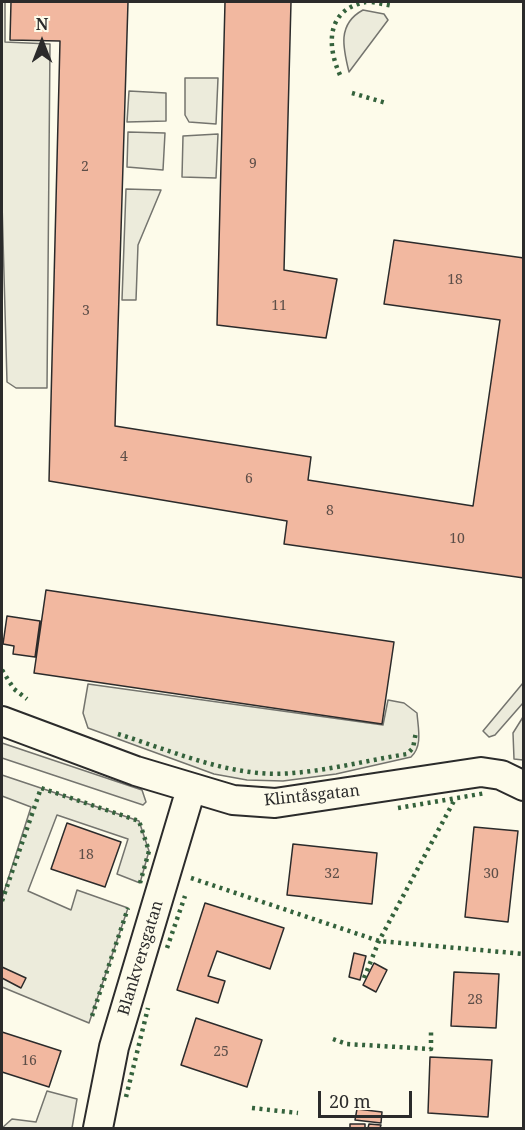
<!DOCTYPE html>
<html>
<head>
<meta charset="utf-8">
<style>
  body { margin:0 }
  #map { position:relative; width:525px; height:1130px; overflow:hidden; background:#fdfbea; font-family:"Noto Serif",serif }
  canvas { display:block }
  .frame { position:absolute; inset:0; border:3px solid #2b2b2b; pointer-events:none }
  .north { position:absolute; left:12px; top:12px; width:60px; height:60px; -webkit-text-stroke:4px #fdfbea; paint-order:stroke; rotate:0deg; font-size:16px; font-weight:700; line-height:24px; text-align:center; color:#2b2b2b }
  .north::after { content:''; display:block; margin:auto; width:21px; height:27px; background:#2b2b2b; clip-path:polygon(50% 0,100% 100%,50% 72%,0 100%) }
  .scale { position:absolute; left:318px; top:1091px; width:94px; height:27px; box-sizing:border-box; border:3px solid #2b2b2b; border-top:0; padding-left:8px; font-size:18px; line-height:21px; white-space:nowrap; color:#2b2b2b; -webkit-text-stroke:4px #fdfbea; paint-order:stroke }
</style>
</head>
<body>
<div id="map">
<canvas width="525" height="1130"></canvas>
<div class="frame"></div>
<div class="north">N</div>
<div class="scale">20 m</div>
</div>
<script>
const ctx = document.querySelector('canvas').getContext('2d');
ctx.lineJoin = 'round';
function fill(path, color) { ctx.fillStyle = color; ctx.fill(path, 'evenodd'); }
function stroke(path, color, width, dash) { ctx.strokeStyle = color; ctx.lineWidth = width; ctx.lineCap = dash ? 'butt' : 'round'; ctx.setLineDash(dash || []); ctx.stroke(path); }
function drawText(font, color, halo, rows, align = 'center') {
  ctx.font = font + ' "Noto Serif",serif'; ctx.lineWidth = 4.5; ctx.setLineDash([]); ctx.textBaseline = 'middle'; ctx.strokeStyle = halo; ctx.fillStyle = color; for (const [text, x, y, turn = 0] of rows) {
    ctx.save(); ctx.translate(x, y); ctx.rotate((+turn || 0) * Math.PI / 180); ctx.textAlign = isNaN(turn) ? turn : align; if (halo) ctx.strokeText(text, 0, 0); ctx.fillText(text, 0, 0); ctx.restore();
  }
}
const green = new Path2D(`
  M2,2h3v40l45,2 -3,344h-31l-9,-6 -5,-179z
  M363,10l21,4 4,6 -39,52c-6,-24 -12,-48 14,-62z
  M185,78h33l-2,46 -27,-2 -4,-7z
  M129,91l37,2v28l-39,1z
  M128,132l37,1 -2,37 -36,-3z
  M218,134l-2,44 -34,-1 1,-41z
  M126,189l35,1 -23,55 -2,55h-14z
  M523,683v20l-28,32 -6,2 -6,-6z
  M88,684l295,41 5,-25 16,3 13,10c1,15 6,33 -6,44l-75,17 -53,7 -36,-1 -33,-6 -126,-46 -5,-15z
  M523,717v43l-9,-1 -1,-26z
  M2,743l140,47 4,12 -3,3 -141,-47z
  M2,775l137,46 10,30 -9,32 -23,-9 11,-35 -71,-24 -29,76 43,19 6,-20 51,18 -39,115 -87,-36v-89l29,-91 -29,-11z
  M47,1091l30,8 -5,29h-70l10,-9 24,3z`);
const building = new Path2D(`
  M11,2h117l-13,424 196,31 -3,23 165,26 27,-186 -116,-16 10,-64 130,18v320l-240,-34 3,-23 -238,-40 11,-440 -50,-1z
  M225,2h66l-7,268 53,9 -11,59 -109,-13z
  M46,590l348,52 -12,82 -348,-51z
  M7,616l33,5 -5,36 -22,-3 1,-8 -11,-2z
  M67,823l54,19 -16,45 -54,-18z
  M474,827l44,4 -10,91 -43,-5z
  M293,844l84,9 -5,51 -85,-9z
  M205,903l79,25 -14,41 -53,-18 -9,25 17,5 -7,22 -41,-13z
  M354,953l12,3 -6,24 -11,-3z
  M374,963l13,7 -11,22 -13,-7z
  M2,967l24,11 -5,10 -19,-10z
  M454,972l45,2 -3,54 -45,-2z
  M196,1018l66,22 -15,47 -66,-22z
  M2,1032l59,19 -12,36 -47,-15z
  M430,1057l62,3 -4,57 -60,-4z
  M357,1109l25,3 -1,11 -26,-3z
  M350,1124h15v4h-15z
  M369,1124l12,1 -1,3h-12z`);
const minor = new Path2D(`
  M2,721l134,50 97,29 42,3 206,-31 20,3 23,11
  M98,1128l16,-81 77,-258`);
const hedge = new Path2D(`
  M372,2l21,4
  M340,75c-14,-31 -13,-66 26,-73
  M352,93l34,10
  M2,670l12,19 13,10
  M118,734c55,17 116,45 175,39 38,-3 76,-13 114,-19l6,-6 3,-16
  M398,808l88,-15
  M191,878l188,63 145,13
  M2,901l39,-113 98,33 10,30 -9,32
  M167,948l18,-52
  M364,978l15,-37 76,-142
  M92,1016l36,-108
  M333,1039l14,5 84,5v-21
  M126,1097l22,-89
  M252,1108l46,5`);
const numberNames = [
  ["9",253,164],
  ["2",85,167],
  ["18",455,280],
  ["11",279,306],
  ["3",86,311],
  ["4",124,457],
  ["6",249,479],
  ["8",330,511],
  ["10",457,539],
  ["18",86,855],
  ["32",332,874],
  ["30",491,874],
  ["28",475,1000],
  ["25",221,1052],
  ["16",29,1061]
];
const streetNames = [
  ["Klintåsgatan",312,796,-6],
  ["Blankversgatan",141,958,-73]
];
fill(green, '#ecebdb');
stroke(green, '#74746e', 1.5);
fill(building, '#f2b8a0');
stroke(building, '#2b2b2b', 1.5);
stroke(minor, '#2b2b2b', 32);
stroke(minor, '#fdfbea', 28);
stroke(hedge, '#34623c', 4.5, [3, 4.5]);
drawText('14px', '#5d4e48', null, numberNames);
drawText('16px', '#2b2b2b', '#fdfbea', streetNames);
</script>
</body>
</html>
